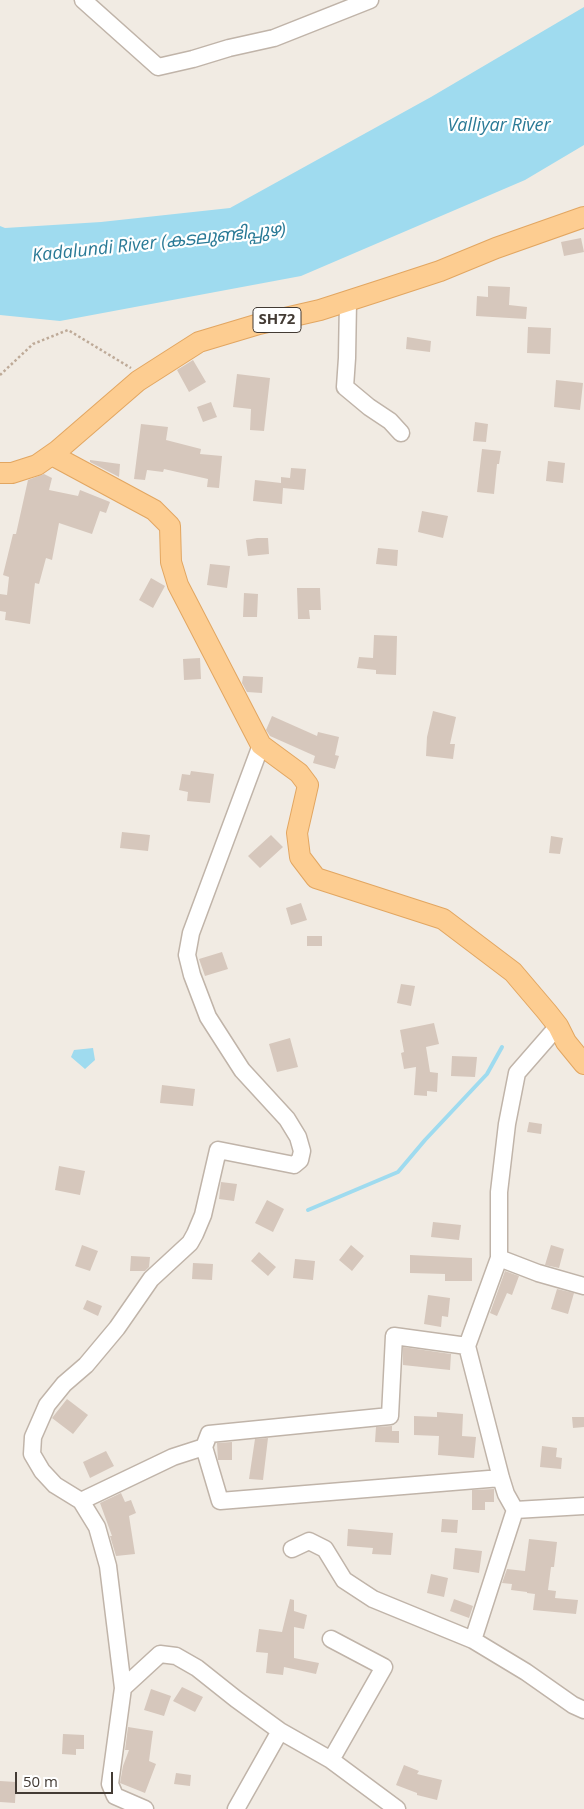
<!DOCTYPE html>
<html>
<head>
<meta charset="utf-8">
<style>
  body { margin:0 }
  #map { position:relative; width:584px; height:1809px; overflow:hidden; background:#f1ebe3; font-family:"Open Sans",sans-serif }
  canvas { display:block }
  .scale { position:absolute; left:15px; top:1772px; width:98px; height:22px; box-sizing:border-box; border:2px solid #433b34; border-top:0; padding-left:6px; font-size:15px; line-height:18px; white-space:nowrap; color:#433b34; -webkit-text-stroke:4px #fff; paint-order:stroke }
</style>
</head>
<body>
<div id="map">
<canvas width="584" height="1809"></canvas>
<div class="scale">50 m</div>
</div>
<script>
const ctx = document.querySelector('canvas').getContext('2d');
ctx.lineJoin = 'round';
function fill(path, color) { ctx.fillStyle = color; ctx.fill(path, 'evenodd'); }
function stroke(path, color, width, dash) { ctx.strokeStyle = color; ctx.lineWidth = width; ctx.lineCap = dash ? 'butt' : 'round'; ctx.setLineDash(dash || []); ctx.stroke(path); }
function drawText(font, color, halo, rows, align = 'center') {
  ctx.font = font + ' "Open Sans","Noto Sans Malayalam",sans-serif'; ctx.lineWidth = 4.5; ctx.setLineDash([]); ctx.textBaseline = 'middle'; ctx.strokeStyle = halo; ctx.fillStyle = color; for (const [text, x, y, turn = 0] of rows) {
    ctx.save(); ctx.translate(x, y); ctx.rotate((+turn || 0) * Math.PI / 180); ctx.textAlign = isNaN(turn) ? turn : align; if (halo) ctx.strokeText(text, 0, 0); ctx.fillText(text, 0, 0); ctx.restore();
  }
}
const water = new Path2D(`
  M584,7v138l-59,35 -224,96 -241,45 -60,-6v-89l5,2 96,-6 129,-14 201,-111z
  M93,1048l2,12 -10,9 -14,-12 3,-7z`);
const stream = new Path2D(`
  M308,1210l90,-38 27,-32 62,-66 15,-27`);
const building = new Path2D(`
  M581,238l3,14 -20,4 -3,-14z
  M488,286l22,1 -1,18 18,2 -1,12 -50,-3 1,-20 11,1z
  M528,327l23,1 -1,26 -23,-1z
  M407,337l24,4 -1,11 -24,-3z
  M193,360l13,22 -17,10 -12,-22z
  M237,374l33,4 -6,53 -14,-1 1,-21 -18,-2z
  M556,380l27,3 -3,27 -26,-3z
  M211,402l6,15 -14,5 -6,-15z
  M475,422l13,2 -2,18 -13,-1z
  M141,424l27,3 -2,13 35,9 -1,5 22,2 -3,32 -12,-1 1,-8 -44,-10 -1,3 -16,-2 -2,10 -11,-1z
  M482,449l19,2 -2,13h-2l-3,30 -17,-2z
  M90,460l30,4 -1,13 -29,-15z
  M548,461l17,2 -2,20 -17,-2z
  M291,468l15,1 -2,21 -21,-2 -1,16 -29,-3 2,-21 26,3v-6l9,1z
  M44,474l8,4 -3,12 29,6 2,-6 30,12 -4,11 -6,-2 -8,23 -33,-11 -7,37 -6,-2 -7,26 -4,-1 -5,41 -25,-4 1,-8 -6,-1v-17l7,1 2,-18 -6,-2 10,-41h3l12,-54z
  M422,511l26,5 -5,22 -25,-6z
  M257,538h11l1,16 -21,2 -2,-16z
  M378,548l20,2 -1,16 -21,-2z
  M210,564l20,2 -3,22 -20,-3z
  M151,578l14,8 -12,22 -14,-8z
  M297,588h23l1,22h-12l1,9h-12z
  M244,593l14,1 -1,23h-14z
  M374,635l23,1 -1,39 -20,-1v-4l-19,-2 2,-11 14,1z
  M200,658l1,21 -17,1 -1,-21z
  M243,676l20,1 -1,16 -15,-1 -5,-9z
  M433,711l23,6 -6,27h5l-2,15 -27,-3 1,-19z
  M272,716l45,20 1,-4 21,5 -4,18 4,1 -4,13 -22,-6 2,-7 -45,-20 -4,-6z
  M191,771l23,3 -4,29 -23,-2 1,-9 -9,-2 3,-16 8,1z
  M122,832l28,3 -2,16 -28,-3z
  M271,835l12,12 -23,21 -12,-12z
  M551,836l12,2 -3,16 -11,-1z
  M301,903l6,17 -16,5 -5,-17z
  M307,936h15v10h-15z
  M222,952l6,17 -23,7 -6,-17z
  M401,984l14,2 -4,20 -14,-3z
  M434,1023l5,21 -13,3 4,25 8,1 -1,19 -10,-1v5l-13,-1 2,-28 -12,2 -3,-16 3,-1 -4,-22z
  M290,1038l8,29 -21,5 -8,-28z
  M452,1056l25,1 -2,20 -24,-1z
  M162,1085l33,4 -2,17 -33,-3z
  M529,1122l13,2 -1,10 -14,-2z
  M59,1166l26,5 -5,24 -25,-5z
  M221,1182l16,2 -3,17 -15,-2z
  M267,1200l17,9 -11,23 -18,-9z
  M433,1222l28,3 -2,15 -28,-3z
  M82,1245l16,6 -8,20 -15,-5z
  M351,1245l13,11 -12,15 -13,-11z
  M551,1245l13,4 -5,19 -14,-3z
  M259,1252l17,15 -8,9 -17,-15z
  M410,1255l62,3v23h-27v-7l-35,-1z
  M131,1256l19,1 -1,10 -4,4h-15z
  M295,1259l20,2 -2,19 -20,-2z
  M193,1263l20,1 -1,16 -20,-1z
  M505,1271l14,5 -7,19 -5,-2 -10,23 -7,-3z
  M557,1289l17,4 -6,21 -17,-5z
  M428,1295l22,3 -2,19 -6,-1 -1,11 -17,-3z
  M87,1300l15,6 -4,10 -15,-7z
  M403,1347l48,7 -1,16 -47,-5z
  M67,1399l21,16 -15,19 -21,-16z
  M437,1412l26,2 -1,22 14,1 -2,21 -36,-3 1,-19 -25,-1v-19l23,1z
  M572,1417h12v10l-11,1z
  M392,1426v5h7v12l-24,-1 1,-15z
  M268,1438l-5,42 -14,-1 6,-40z
  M232,1442v18h-14l-1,-17z
  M542,1446l15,2 -1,9 6,1 -1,11 -21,-2z
  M106,1451l8,15 -24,12 -7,-16z
  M494,1489v13h-9v8h-13v-20z
  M121,1493l4,9 6,-2 5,13 -7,3 6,38 -19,2 -6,-20h2l-12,-33z
  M442,1519l16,1 -1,13 -16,-1z
  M348,1529l45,4 -2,22 -19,-1 1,-6 -26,-2z
  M529,1539l28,3 -3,25h-3l-3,23 8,1 -1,7 23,2 -2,14 -43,-4 2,-16 -8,-1v-1l-16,-2 1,-6 -10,-1 5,-14 18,2z
  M455,1548l27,3 -3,22 -26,-4z
  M431,1574l17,4 -4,19 -17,-4z
  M290,1599l4,1v11l13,4 -3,14 -10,-2v31l25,5 -3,11 -32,-7 -1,8 -17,-2 2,-20 -12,-1 3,-23 23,3z
  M454,1599l19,7 -4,12 -19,-7z
  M182,1687l21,10 -8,15 -22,-11z
  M151,1689l20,7 -7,20 -20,-6z
  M128,1727l25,4 -4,30 7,3 -11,29 -25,-10 3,-17 6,-16h-4z
  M63,1734l21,1v14h-8v6l-14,-1z
  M404,1765l15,6 -2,3 25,6 -5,20 -20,-5v-2l-21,-8z
  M176,1773l15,2 -1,11 -16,-2z
  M0,1781l16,1 -1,21 -15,-1z`);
const path = new Path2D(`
  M0,375l33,-31 35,-14 63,38`);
const minor = new Path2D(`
  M83,0l75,67 35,-8 36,-11 45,-10 96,-38
  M348,301l-1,57 -2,29 24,20 21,14 11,12
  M499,1258l39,15 46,13
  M467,1346l34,132 5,16 9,16 69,-4
  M204,1447l16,54 281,-23
  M81,1501l92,-44 31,-10 5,-13 181,-18 4,-80 73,10 32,-88v-66l8,-68 10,-51 41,-47
  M292,1549l17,-8 16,8 19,31 29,19 100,41 42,-130
  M473,1640l53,32 47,33 11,5
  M123,1688l37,-34 16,2 21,12 39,31 44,32
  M331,1760l53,-93 -53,-28
  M145,1809l-30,-13 -5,-12 13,-96 -15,-122 -11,-39 -16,-26 -26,-16 -13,-14 -10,-17 1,-17 14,-32 17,-21 22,-19 31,-37 34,-49 39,-36 5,-9 8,-19 15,-65 76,15 6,-5 2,-9 -4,-14 -11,-18 -45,-49 -34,-53 -16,-42 -5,-20 4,-22 70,-188
  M236,1809l44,-78 51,29 66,49`);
const major = new Path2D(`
  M52,455l102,55 16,16 1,36 7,23 83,160 38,28 9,12 -11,48 3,24 16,21 127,41 70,53 34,40 11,14 8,16 18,22
  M0,473h12l25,-8 20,-14 81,-70 61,-39 60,-18 61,-14 65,-21 55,-18 56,-23 88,-31`);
const shields = [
  [277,320,48]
];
const shieldNames = [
  ["SH72",277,320]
];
const waterNames = [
  ["Valliyar River",499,126],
  ["Kadalundi River (കടലുണ്ടിപ്പുഴ)",159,243,-6]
];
fill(water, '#9fdbef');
stroke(stream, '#9fdbef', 4);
fill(building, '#d6c7bc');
stroke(minor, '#c0b4a9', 19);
stroke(major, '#e2a661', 22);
stroke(path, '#beaa98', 2.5, [2.5, 2.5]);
stroke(minor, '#fff', 16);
stroke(major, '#fdcd91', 20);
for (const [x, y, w] of shields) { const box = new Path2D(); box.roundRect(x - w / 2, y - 12.5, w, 25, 4); ctx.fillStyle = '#fff'; ctx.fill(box); stroke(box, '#433b34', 1); }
drawText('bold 15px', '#433b34', null, shieldNames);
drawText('italic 18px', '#2a7a96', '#fff', waterNames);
</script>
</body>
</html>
